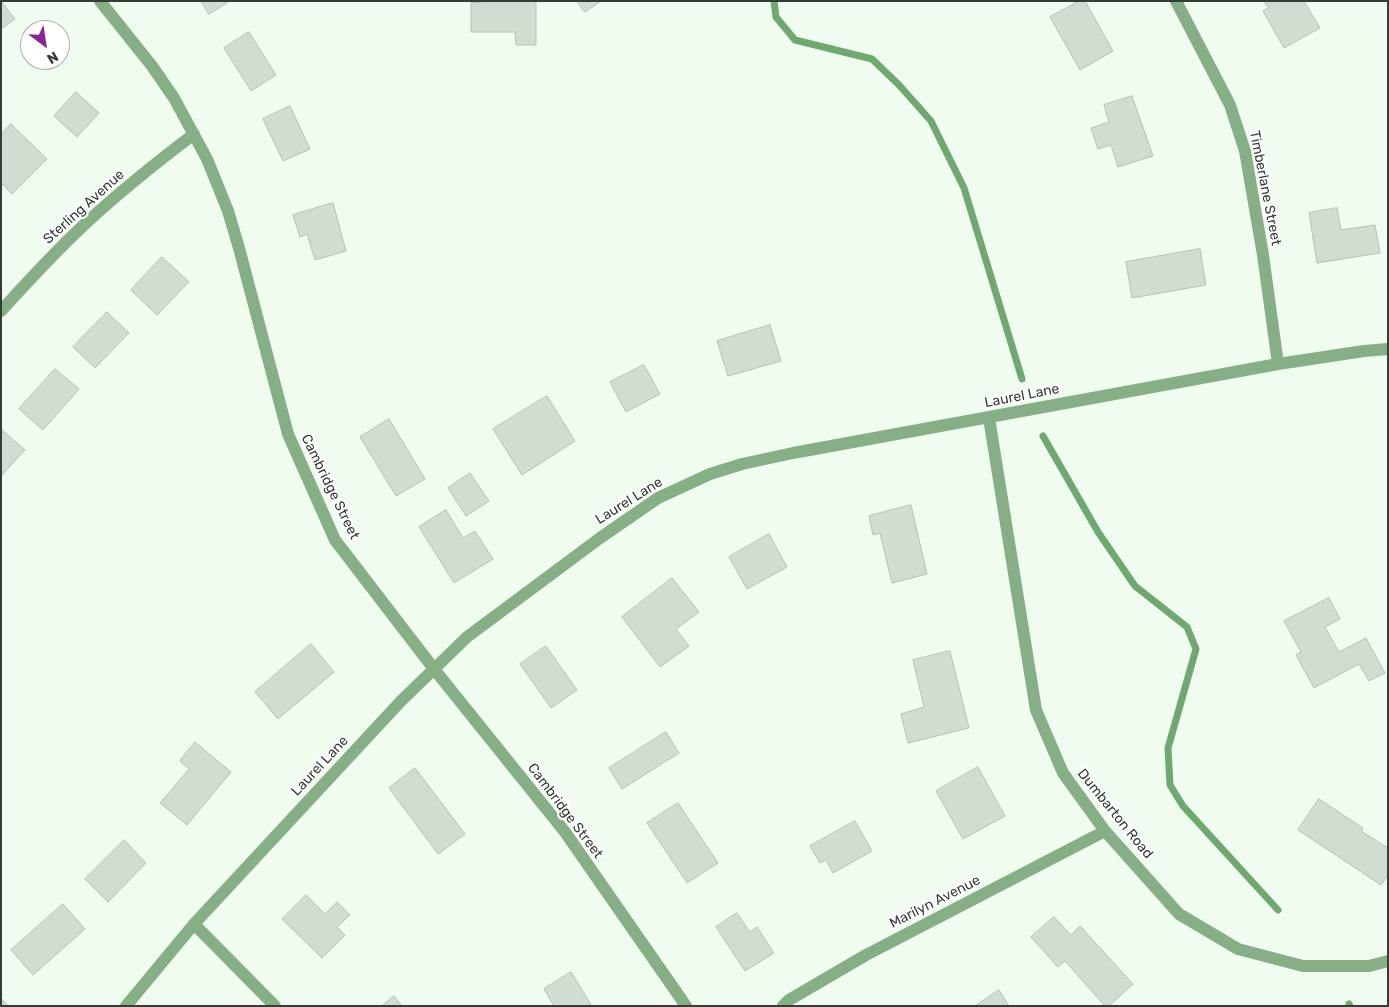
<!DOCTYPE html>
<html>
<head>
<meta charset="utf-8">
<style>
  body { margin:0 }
  #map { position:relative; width:1389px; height:1007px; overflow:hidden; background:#effcef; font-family:Rubik,sans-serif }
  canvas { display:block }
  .frame { position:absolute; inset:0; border:2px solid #363c36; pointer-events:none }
  .north { position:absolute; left:20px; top:20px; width:50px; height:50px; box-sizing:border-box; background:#fff; border:1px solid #afb1af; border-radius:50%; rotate:149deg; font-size:14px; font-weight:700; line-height:20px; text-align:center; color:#363c36 }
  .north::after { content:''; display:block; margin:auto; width:18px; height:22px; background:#872690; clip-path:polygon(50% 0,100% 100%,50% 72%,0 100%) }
</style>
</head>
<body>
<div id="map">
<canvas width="1389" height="1007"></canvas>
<div class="frame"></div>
<div class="north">N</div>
</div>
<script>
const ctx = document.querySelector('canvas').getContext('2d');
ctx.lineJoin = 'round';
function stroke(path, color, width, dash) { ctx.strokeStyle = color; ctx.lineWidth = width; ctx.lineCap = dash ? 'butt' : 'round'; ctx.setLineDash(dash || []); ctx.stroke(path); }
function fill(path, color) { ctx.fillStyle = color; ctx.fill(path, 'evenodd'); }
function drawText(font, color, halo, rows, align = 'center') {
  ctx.font = font + ' Rubik,sans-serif'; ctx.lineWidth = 4.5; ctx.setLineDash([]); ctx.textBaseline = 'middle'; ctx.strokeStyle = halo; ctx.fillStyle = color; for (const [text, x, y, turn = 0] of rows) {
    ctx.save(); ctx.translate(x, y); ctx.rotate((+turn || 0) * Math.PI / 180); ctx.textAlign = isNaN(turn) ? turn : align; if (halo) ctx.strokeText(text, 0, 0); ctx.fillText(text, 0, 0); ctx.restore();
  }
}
const stream = new Path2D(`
  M774,1l2,16 19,23 77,19 27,26 32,36 33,67 58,191
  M1043,436l55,96 37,54 52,41 9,22 -28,99 2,37 13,21 95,104
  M1349,1004l1,2`);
const building = new Path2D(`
  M1,1l14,18 -14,10z
  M201,1h25l1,2 -18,11z
  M500,1h36v44h-20l-1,-13h-44v-29z
  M577,1h24l-16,11z
  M1079,1h6l28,50 -33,19 -30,-53z
  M1264,1h40l16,27 -36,20 -21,-37 5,-3z
  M249,32l27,43 -25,16 -27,-43z
  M76,92l23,21 -22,24 -23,-21z
  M1132,96l21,60 -35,11 -7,-22 -13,4 -7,-21 18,-6 -5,-17z
  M290,106l20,43 -27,12 -20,-42z
  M11,124l36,35 -35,35 -11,-11v-49z
  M333,203l13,48 -31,9 -8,-26 -7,3 -7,-22z
  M1337,208l4,22 34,-5 5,28 -63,10 -8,-50z
  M1200,249l6,36 -74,13 -6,-36z
  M162,257l27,25 -32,33 -26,-25z
  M107,312l22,21 -34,35 -22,-21z
  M770,325l11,36 -53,15 -11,-35z
  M644,365l16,29 -34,18 -16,-30z
  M55,369l24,20 -36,41 -24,-21z
  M547,396l28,45 -53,34 -29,-46z
  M389,419l36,60 -29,17 -36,-59z
  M1,429l24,21 -24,26z
  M470,473l19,28 -23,15 -18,-28z
  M911,505l16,69 -35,9 -12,-50 -7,2 -4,-19z
  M446,510l17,28 12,-7 18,28 -39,24 -35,-56z
  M769,534l18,33 -40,22 -18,-32z
  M672,578l27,34 -23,17 13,17 -29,21 -38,-50z
  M1329,598l11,21 -15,8 14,25 27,-14 19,35 -16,8 -10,-17 -45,24 -18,-33 5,-3 -17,-31z
  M311,644l23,28 -56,47 -23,-27z
  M546,646l31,44 -26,18 -31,-44z
  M950,651l19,77 -61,15 -7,-29 23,-7 -11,-47z
  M666,732l13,21 -57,36 -13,-21z
  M195,742l36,30 -44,53 -27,-22 29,-34 -9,-8z
  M978,767l27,49 -42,23 -27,-48z
  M415,768l50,66 -27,20 -49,-66z
  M1319,799l44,29 -2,3 27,17v27l-7,10 -83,-55z
  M678,803l40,60 -31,20 -40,-60z
  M855,821l17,30 -39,22 -7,-13 -6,3 -10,-17z
  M124,840l22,23 -38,39 -23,-23z
  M306,895l19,19 12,-12 13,13 -13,12 8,8 -23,23 -40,-39z
  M63,904l22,25 -52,46 -22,-25z
  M737,913l13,19 7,-5 17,26 -29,18 -29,-44z
  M1054,917l17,18 9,-9 53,58 -24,22h-4l-40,-45 -7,6 -27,-30z
  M571,972l21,34h-38l-10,-17z
  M999,990l10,16h-34z
  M394,996l8,10h-20z
  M1,998l7,8h-7z`);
const minor = new Path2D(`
  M100,1l52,65 22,32 33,61 21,52 11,37 49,186 47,106 99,129 131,163 121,174
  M1176,1l54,104 15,46 18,104 15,109
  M1,311c28,-31 56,-61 86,-89 34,-31 70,-60 107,-88
  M989,418l47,292 27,63 42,58 74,83 59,35 65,17h66l19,-5
  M194,924l81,82
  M126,1006l68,-82 207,-223 66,-64 133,-99 58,-40 52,-24 32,-10 51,-11 485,-89 86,-13 24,-2
  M783,1006l6,-6 77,-45 239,-124`);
const streetNames = [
  ["Timberlane Street",1265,188,79],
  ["Sterling Avenue",84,207,-42],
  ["Laurel Lane",1022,396,-11],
  ["Cambridge Street",330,487,64],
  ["Laurel Lane",629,501,-32],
  ["Laurel Lane",320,766,-47],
  ["Cambridge Street",565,811,53],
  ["Dumbarton Road",1115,814,51],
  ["Marilyn Avenue",935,902,-27]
];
stroke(stream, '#6fa96f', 7);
fill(building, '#d1ddd0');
stroke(building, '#b5c1b4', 1);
stroke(minor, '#87af86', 12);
drawText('14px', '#363c36', '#fff', streetNames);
</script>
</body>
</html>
